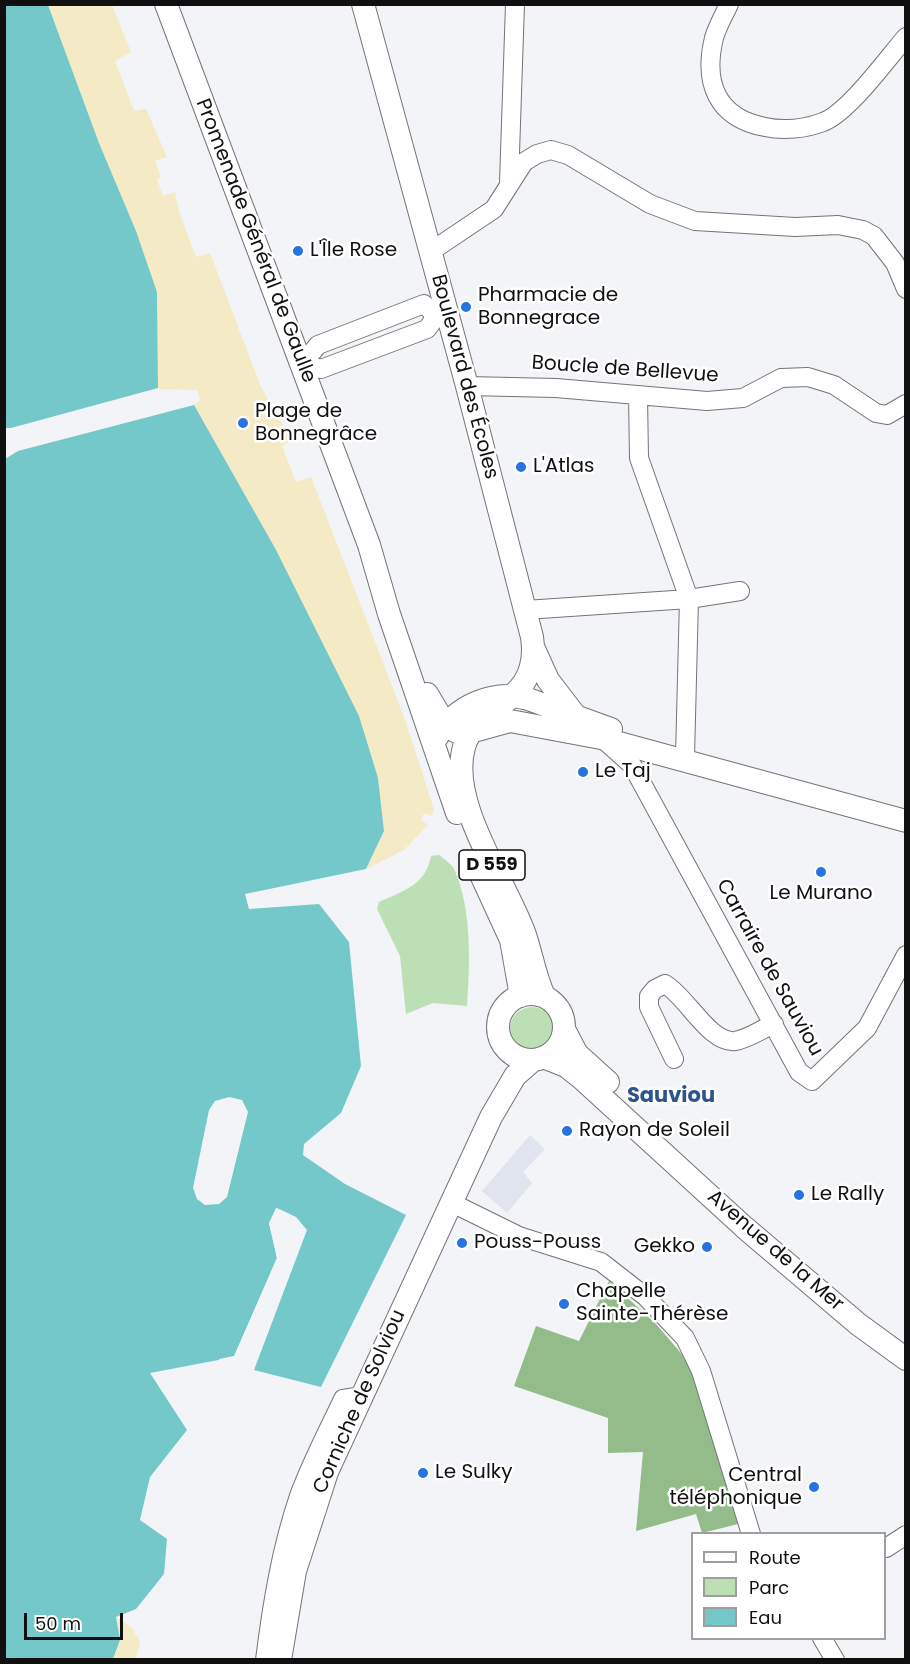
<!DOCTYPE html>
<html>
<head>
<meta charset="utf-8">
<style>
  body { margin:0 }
  #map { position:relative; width:910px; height:1664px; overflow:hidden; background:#f2f4f7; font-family:Poppins,sans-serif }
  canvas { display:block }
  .frame { position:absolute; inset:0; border:6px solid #101011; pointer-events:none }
  .legend { position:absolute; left:691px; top:1532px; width:195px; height:108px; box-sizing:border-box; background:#fff; border:2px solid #9f9fa0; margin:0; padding:8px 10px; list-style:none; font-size:18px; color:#101011 }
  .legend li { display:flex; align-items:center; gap:12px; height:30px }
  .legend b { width:30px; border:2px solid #9f9fa0 }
  .scale { position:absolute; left:24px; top:1613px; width:99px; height:27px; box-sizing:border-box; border:3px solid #101011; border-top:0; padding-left:8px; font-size:18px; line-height:21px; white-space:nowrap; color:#101011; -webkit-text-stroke:4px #fff; paint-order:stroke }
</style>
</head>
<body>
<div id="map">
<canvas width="910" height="1664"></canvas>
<div class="frame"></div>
<ul class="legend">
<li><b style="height:8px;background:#fff"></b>Route</li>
<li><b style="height:16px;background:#bddfb6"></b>Parc</li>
<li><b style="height:16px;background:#75c8ca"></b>Eau</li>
</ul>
<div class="scale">50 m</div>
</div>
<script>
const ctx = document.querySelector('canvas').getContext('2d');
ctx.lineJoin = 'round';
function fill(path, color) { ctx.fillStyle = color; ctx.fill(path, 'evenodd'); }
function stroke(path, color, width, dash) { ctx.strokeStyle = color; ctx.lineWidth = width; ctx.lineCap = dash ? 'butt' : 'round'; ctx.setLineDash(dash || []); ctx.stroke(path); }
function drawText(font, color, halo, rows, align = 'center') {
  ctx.font = font + ' Poppins,sans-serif'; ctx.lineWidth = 5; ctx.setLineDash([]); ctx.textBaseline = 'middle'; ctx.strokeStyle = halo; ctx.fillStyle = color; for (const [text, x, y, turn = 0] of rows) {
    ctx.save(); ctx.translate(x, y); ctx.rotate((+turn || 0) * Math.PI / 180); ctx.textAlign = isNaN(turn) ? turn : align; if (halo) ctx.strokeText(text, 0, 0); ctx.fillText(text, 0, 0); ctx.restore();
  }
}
const built = new Path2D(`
  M530,1135l15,14 -22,23 9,11 -25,30 -25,-22z`);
const green = new Path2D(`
  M439,855c5,4 14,10 16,16 17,40 15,93 12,135l-34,-3 -27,11 -6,-58 -23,-47 2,-7c24,-11 47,-17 52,-46z
  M510 1029a22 22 0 1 1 44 0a22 22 0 1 1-44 0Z`);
const forest = new Path2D(`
  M609,1281l47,43 36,42 50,157 -40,10 -6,-19 -60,17 7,-79 -35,1v-35l-94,-32 22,-60 43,15z`);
const sand = new Path2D(`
  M48,5h64l19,47 -16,9 19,50 12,-2 21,48 -12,4 6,16 -4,2 6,17 12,-4 4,20 17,45 14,-4 51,134 31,54 -10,5 14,36 15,-5 92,237 31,95 -2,7 -8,-3 -3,7 7,5 -24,25 -38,19 18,-38 -6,-53 -103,-230 -81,-143 6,-5 -3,-10 -39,-1 -1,-97 -21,-61 -37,-88z
  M116,1617l16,11 8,14 -4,17 -23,1 7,-20z`);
const water = new Path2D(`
  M5,4l43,1 51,138 37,88 21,61 1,96 -147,40h-7z
  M194,405l81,143 84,168 19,62 6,53 -18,38 -121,25 4,15 70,-5 30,38 12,124 -20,47 -37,31 -1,11 42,29 61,31 -85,172 -67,-17 53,-140 -11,-13 -19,-9 -8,15 8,35 -43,99 -84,16 37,57 -37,47 -10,43 27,19 -3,35 -28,35 -20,8 4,23 -7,19 -108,1v-1201l13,-8z`);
const pier = new Path2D(`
  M229,1097l13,3 6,12 -21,85 -8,7 -14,1 -8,-6 -4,-11 16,-78 6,-9z
  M276,1208l24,14 -2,3 -20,-13 -6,11 8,36 -43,99 -16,4 -2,-3 15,-3 43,-98 -8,-35z`);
const minor = new Path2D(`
  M729,4c-5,11 -12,23 -15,34 -11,45 3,80 51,89 18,4 40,2 58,-5 25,-9 64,-63 83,-85
  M509,183l6,-179
  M430,252l64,-43 30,-47 13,-8 14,-4 17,5 82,49 45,17 100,6 43,-2 25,5 11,6 21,27 11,26
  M424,304l9,9v8l-6,8 -106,40 -19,-5 16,-19z
  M467,386l89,2 151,13 36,-3 38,-20 27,-1 26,8 42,28 11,2 19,-11
  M638,396l1,62 50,141 -4,158
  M525,610l164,-11 51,-8
  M604,740l28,25 167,307 13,9 55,-53 39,-73
  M674,1059l-25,-52v-11l6,-7 10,-5c22,13 45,60 70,57 13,-2 27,-12 39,-17
  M450,1202l69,34 82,26 45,35 39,41 16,33 50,163
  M886,1548l20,-13
  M822,1638l13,22
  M265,1660c7,-56 16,-111 34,-164 12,-33 29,-65 44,-97l19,-3`);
const major = new Path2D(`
  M166,4l203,541 20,69 68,199
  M363,4l104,382 65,251c10,68 -56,66 -68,110 -16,57 43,136 61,188 7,21 10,41 19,61
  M534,649l14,31 26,34
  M427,694l18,30 12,8 17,-1 36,-10 91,17 305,83
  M437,737c19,-31 56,-48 91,-38l83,30
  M477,866l34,74 10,56
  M498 1027a33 33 0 1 1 66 0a33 33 0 1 1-66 0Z
  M565,1031l12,23 31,28
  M546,1058l20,8 14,11 164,150 114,97 48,35
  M280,1660l15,-89 32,-99 164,-355 24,-41 17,-15`);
const markers = [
  [298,251,6,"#2774e0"],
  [466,307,6,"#2774e0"],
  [243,423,6,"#2774e0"],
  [521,467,6,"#2774e0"],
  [583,772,6,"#2774e0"],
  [821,872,6,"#2774e0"],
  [567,1131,6,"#2774e0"],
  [799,1195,6,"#2774e0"],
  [462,1243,6,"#2774e0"],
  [707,1247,6,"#2774e0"],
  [564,1304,6,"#2774e0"],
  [423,1473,6,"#2774e0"],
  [814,1487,6,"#2774e0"]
];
const shields = [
  [492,865,66]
];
const shieldNames = [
  ["D 559",492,865]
];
const streetNames = [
  ["Promenade Général de Gaulle",255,241,69],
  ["Boucle de Bellevue",625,370,4],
  ["Boulevard des Écoles",464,377,75],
  ["Carraire de Sauviou",769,968,61],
  ["Avenue de la Mer",775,1251,41],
  ["Corniche de Solviou",360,1402,-66]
];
const poiNames = [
  ["L'Île Rose",310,251],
  ["Pharmacie de",478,296],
  ["Bonnegrace",478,319],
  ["Plage de",255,412],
  ["Bonnegrâce",255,435],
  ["L'Atlas",533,467],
  ["Le Taj",595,772],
  ["Le Murano",821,894,"center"],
  ["Rayon de Soleil",579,1131],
  ["Le Rally",811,1195],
  ["Pouss-Pouss",474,1243],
  ["Gekko",695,1247,"right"],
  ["Chapelle",576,1292],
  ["Sainte-Thérèse",576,1315],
  ["Le Sulky",435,1473],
  ["Central",802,1476,"right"],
  ["téléphonique",802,1499,"right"]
];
const neighbourhoodNames = [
  ["Sauviou",671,1097]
];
fill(built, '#e0e4ee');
fill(green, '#bddfb6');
fill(forest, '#93bc8a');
fill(sand, '#f4eac5');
fill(water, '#75c8ca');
fill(pier, '#f2f4f7');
stroke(minor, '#737477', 20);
stroke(major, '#737477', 24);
stroke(minor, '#fff', 18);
stroke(major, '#fff', 22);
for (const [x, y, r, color] of markers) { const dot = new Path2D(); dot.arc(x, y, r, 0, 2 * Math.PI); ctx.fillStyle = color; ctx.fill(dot); stroke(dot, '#fff', 2); }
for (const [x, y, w] of shields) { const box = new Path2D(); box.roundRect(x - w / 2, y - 15, w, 30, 4.5); ctx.fillStyle = '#fff'; ctx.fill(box); stroke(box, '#101011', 1.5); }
drawText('bold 18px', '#101011', null, shieldNames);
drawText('20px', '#101011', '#fff', streetNames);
drawText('20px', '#101011', '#fff', poiNames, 'left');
drawText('bold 21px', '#2f548b', '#fff', neighbourhoodNames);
</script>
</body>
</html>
